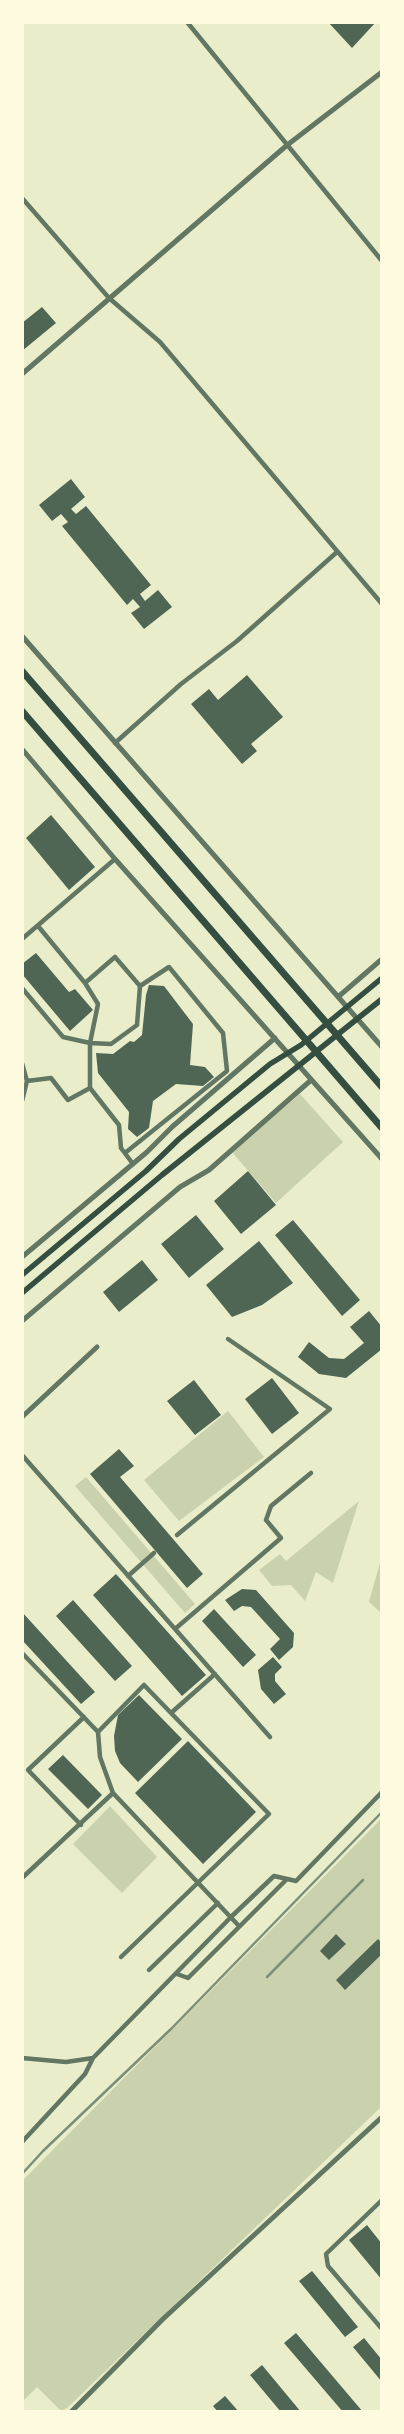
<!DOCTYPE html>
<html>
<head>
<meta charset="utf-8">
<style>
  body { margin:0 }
  #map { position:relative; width:404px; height:2434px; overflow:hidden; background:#e9edc9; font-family:"Fira Sans Condensed",sans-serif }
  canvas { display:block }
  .frame { position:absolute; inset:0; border:24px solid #fefae0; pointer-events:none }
</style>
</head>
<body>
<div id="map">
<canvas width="404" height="2434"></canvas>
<div class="frame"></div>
</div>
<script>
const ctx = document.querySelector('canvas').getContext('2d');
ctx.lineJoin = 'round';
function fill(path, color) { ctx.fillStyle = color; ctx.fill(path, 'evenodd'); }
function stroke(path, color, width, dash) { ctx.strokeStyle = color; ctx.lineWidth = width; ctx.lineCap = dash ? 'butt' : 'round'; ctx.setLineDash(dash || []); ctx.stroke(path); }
const green = new Path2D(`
  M300,1094l43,48 -67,61 -44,-51z
  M228,1411l36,46 -85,64 -35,-41z
  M86,1477l109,127 -10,9 -110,-127z
  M359,1501l-26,82 -17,-11 -11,29 -14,-16 -19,1 -13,-16 21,-16 6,7z
  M381,1559v54l-12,-11z
  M110,1806l47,51 -35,36 -49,-49z
  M381,1819v288l-314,301 -6,3 -24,-24 -14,14v-221z`);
const building = new Path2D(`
  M328,22h48l-24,26z
  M42,307l14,16 -34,28v-28z
  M71,479l14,18 -14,12 5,5 10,-8 65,79 -11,9 5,7 13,-11 14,17 -28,22 -13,-16 9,-6 -7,-8 -6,6 -65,-79 6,-4 -7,-8 -9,7 -13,-16z
  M247,675l36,42 -32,27 6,7 -15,13 -51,-60 18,-15 9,11z
  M51,815l44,52 -26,23 -43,-52z
  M36,953l33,39 6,-3 18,21 -23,21 -48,-57v-10z
  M149,985l15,1 29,38 -3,41 15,2 9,10 -11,9 -27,-2 -23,17 -4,27 -12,9 -9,-8 1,-17 -31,-39 -2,-20 17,1 17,-13 4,1 8,-7 4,-40z
  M248,1171l28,34 -35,29 -27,-33z
  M196,1215l28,34 -35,29 -28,-34z
  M293,1220l67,80 -18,16 -67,-81z
  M259,1241l34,42 -31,22 -30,12 -26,-32z
  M142,1260l16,20 -39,32 -16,-20z
  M369,1311l13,16v22l-36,29 -27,-4 -21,-17 11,-15 20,16 15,1 20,-16 -14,-16z
  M272,1378l27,35 -27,21 -27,-35z
  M194,1380l27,35 -26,20 -28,-34z
  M119,1449l15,17 -14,11 83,97 -16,14 -97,-114z
  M116,1574l90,101 -24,21 -89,-101z
  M242,1589l14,1 38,43 -1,14 -14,13 -9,-11 10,-10 -29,-32 -9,-1 -8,5 -9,-11z
  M73,1600l59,66 -17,15 -59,-65z
  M214,1609l42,46 -13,12 -41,-46z
  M22,1612l73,80 -14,12 -59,-64z
  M273,1657l9,10 -7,7v7l11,13 -12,10 -13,-15 -3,-19z
  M139,1695l43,44 -44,43 -18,-19 -5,-12 -1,-15 4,-21z
  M188,1741l68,71 -53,52 -68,-71z
  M63,1755l39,40 -14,14 -40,-40z
  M336,1934l10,10 -17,16 -9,-9z
  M378,1939l4,4v11l-37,36 -9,-10z
  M367,2225l15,19v36l-33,-40z
  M312,2271l46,56 -13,10 -46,-56z
  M296,2333l67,79h-20l-59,-69z
  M364,2338l18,22v22l-29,-35z
  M262,2365l39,47h-20l-31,-37z
  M225,2396l14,16h-21l-5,-6z`);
const minor = new Path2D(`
  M187,22l195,239
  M22,198l87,100 51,44 222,262
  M115,743l66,-59 56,-43 100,-89
  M38,926l47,57 30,-26 25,29 29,-19 54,66 4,38 -102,82
  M22,939l93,-80
  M85,983l13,21 -8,39 21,1 26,-19 3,-39
  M22,988l41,49 27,6v45l29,37 2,23 12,16
  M22,1063l5,18 -5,20
  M27,1081l24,-3 17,22 22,-12
  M22,1455l248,282
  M177,1535l153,-126 -102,-70
  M128,1576l26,-23
  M175,1629l106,-91 -15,-18 5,-14 40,-33
  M22,1653l76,79
  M215,1674l-44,39 -27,-28 -46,47 2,25 13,36 126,133
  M81,1825l-53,-55 56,-53
  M22,1878l91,-85
  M121,1957l148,-143 -98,-101
  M149,1970l69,-67
  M177,1974l11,4 98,-98
  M22,2058l44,4 27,-4
  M22,2142l63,-68 8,-16 138,-141 43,-41 22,5 86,-89
  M382,2200l-56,54 2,12 54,63`);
const tertiary = new Path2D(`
  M22,374l264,-228 96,-74
  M22,636l360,411
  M22,749l93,110 267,300
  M338,997l44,-38
  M22,1257l125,-105 25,-25 103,-89
  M22,1321l158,-134 29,-17 101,-89
  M22,1417l75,-70
  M71,2412l92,-93 219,-202`);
const secondary = new Path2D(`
  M22,1275l124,-104 33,-32 91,-75 31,-19 81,-67
  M22,1293l140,-118 220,-176`);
const trunk = new Path2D(`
  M22,671l360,416
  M22,711l360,417`);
const rail = new Path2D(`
  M267,1977l96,-97
  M22,2174l21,-23 128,-122 211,-217`);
fill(green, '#cad2ad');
fill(building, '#4f6655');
stroke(minor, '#617663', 4.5);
stroke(tertiary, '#617663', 5);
stroke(secondary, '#344e41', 5.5);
stroke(trunk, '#344e41', 7);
stroke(rail, '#7c8e77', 2.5);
</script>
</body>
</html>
